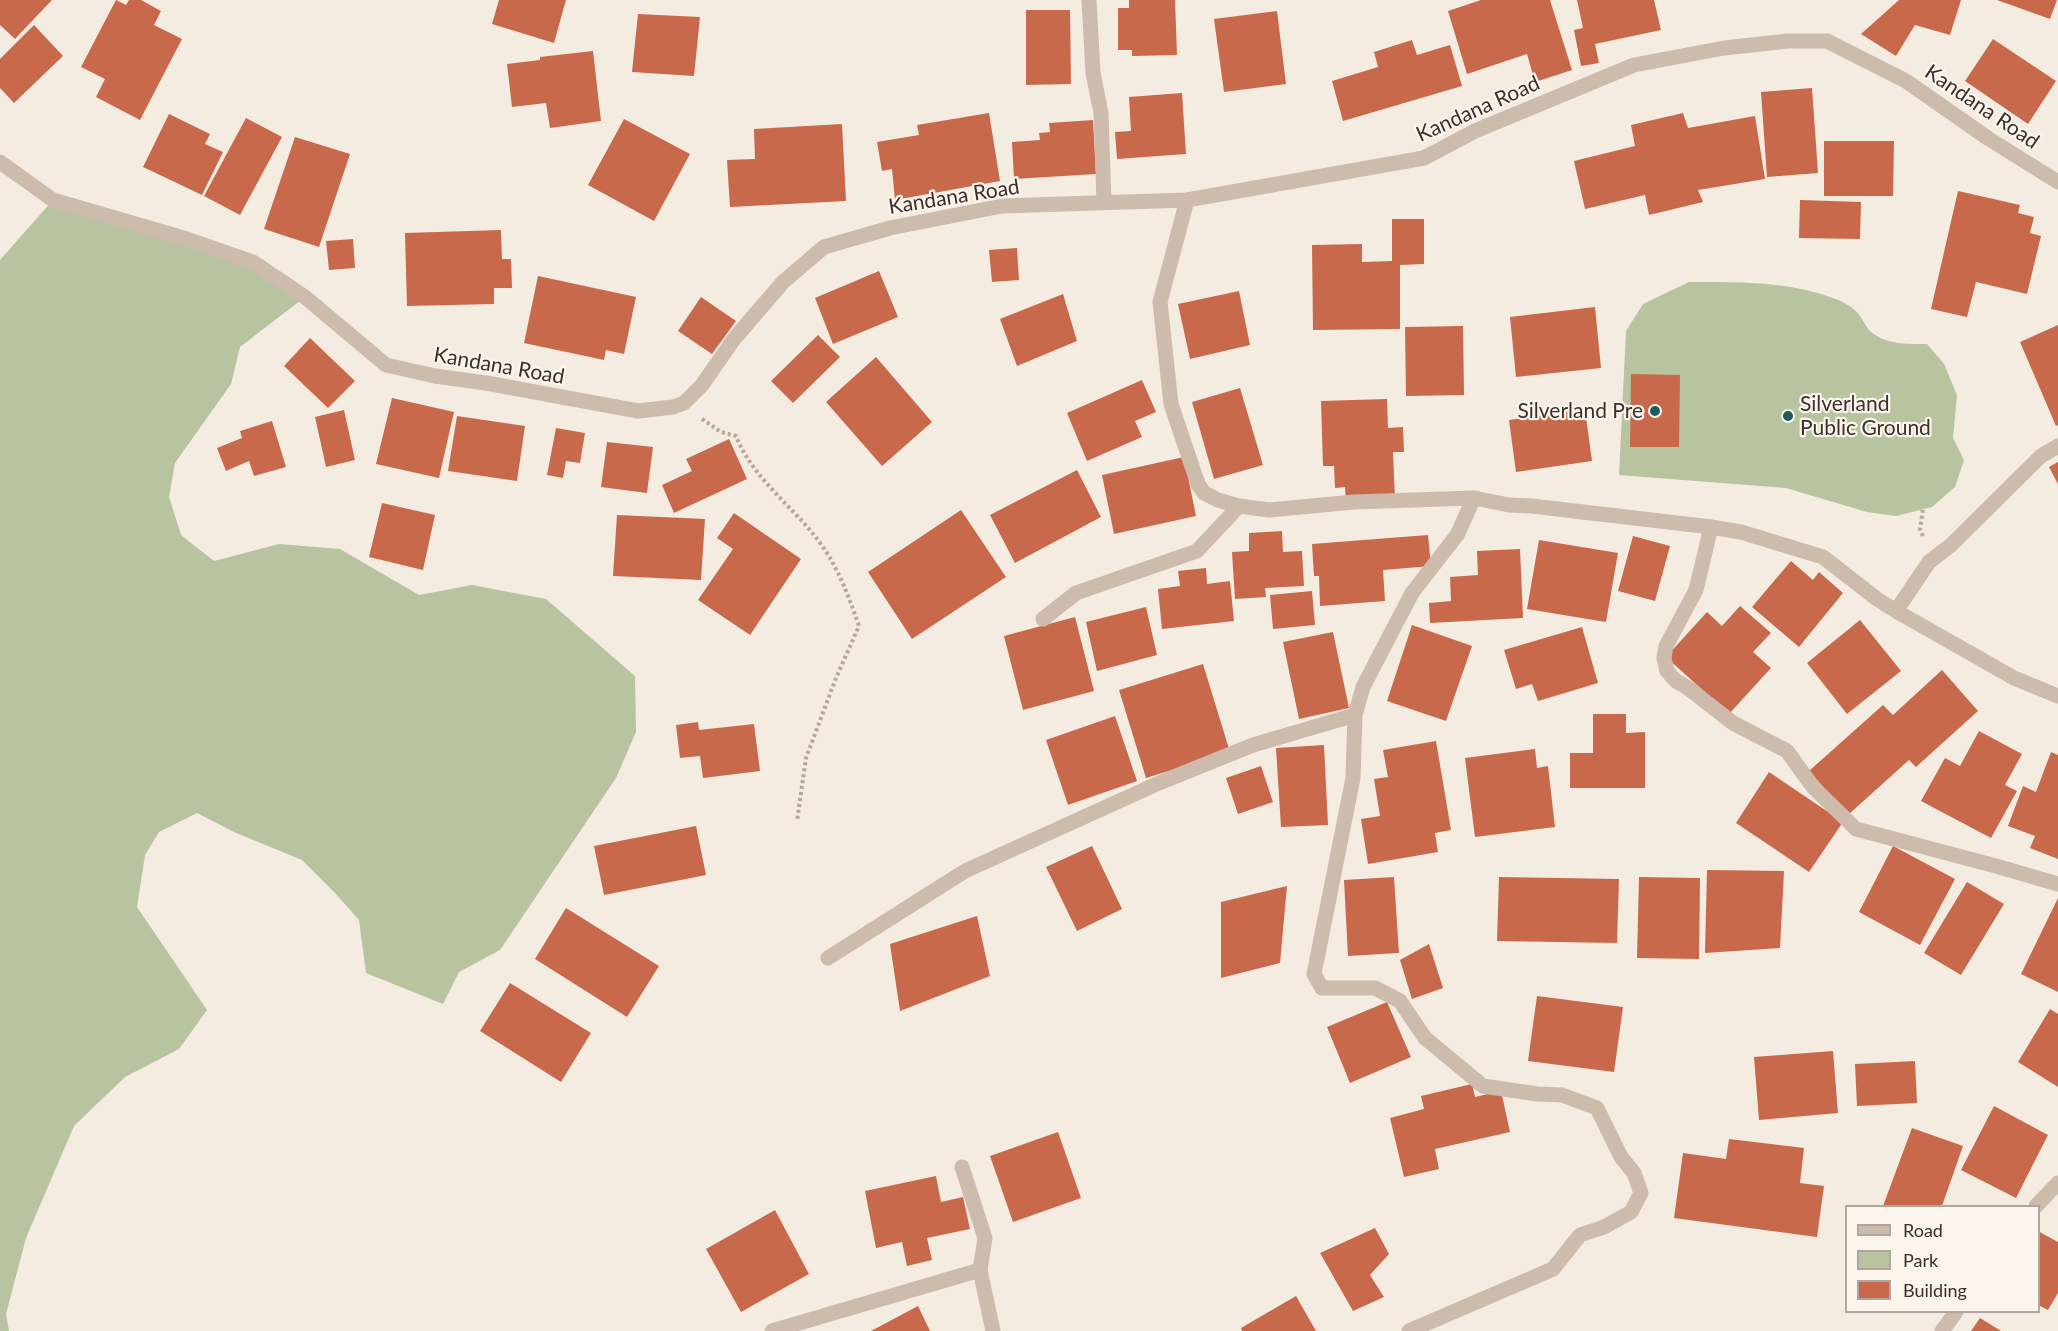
<!DOCTYPE html>
<html>
<head>
<meta charset="utf-8">
<style>
  body { margin:0 }
  #map { position:relative; width:2058px; height:1331px; overflow:hidden; background:#f4ebe1; font-family:Lato,sans-serif }
  canvas { display:block }
  .legend { position:absolute; left:1845px; top:1205px; width:195px; height:108px; box-sizing:border-box; background:#fbf5ee; border:2px solid #aea6a0; margin:0; padding:8px 10px; list-style:none; font-size:18px; color:#3b302b }
  .legend li { display:flex; align-items:center; gap:12px; height:30px }
  .legend b { width:30px; border:2px solid #aea6a0 }
</style>
</head>
<body>
<div id="map">
<canvas width="2058" height="1331"></canvas>
<ul class="legend">
<li><b style="height:8px;background:#cdbbac"></b>Road</li>
<li><b style="height:16px;background:#b8c4a0"></b>Park</li>
<li><b style="height:16px;background:#c8694b"></b>Building</li>
</ul>
</div>
<script>
const ctx = document.querySelector('canvas').getContext('2d');
ctx.lineJoin = 'round';
function fill(path, color) { ctx.fillStyle = color; ctx.fill(path, 'evenodd'); }
function stroke(path, color, width, dash) { ctx.strokeStyle = color; ctx.lineWidth = width; ctx.lineCap = dash ? 'butt' : 'round'; ctx.setLineDash(dash || []); ctx.stroke(path); }
function drawText(font, color, halo, rows, align = 'center') {
  ctx.font = font + ' Lato,sans-serif'; ctx.lineWidth = 4.5; ctx.setLineDash([]); ctx.textBaseline = 'middle'; ctx.strokeStyle = halo; ctx.fillStyle = color; for (const [text, x, y, turn = 0] of rows) {
    ctx.save(); ctx.translate(x, y); ctx.rotate((+turn || 0) * Math.PI / 180); ctx.textAlign = isNaN(turn) ? turn : align; if (halo) ctx.strokeText(text, 0, 0); ctx.fillText(text, 0, 0); ctx.restore();
  }
}
const green = new Path2D(`
  M53,200l200,62 52,35 -65,50 -9,37 -56,79 -6,34 12,38 33,26 65,-17 61,5 79,46 53,-10 74,14 89,77 1,56 -20,46 -116,172 -41,22 -16,32 -77,-31 -7,-53 -24,-27 -33,-33 -68,-28 -37,-19 -38,19 -14,23 -8,52 70,103 -28,39 -54,28 -51,49 -48,112 -20,76 3,17h-9v-1071z
  M1689,282c50,0 102,-1 149,18 7,3 18,9 22,16 3,4 6,11 10,15 16,14 37,13 57,13l17,20 13,31 -4,43 11,22 -9,27 -23,20 -36,9 -29,-4 -81,-24 -167,-13 7,-144 17,-27z`);
const building = new Path2D(`
  M0,0h52l-37,39 -15,-14z
  M116,0l10,5 3,-5h12l20,11 -7,14 28,14 -42,81 -44,-23 9,-18 -24,-12z
  M499,0h67l-12,43 -62,-19z
  M1129,0h46l2,55 -45,1v-6h-14v-42h11z
  M1481,0h69l22,70 -37,12 -8,-28 -60,20 -19,-63z
  M1577,0h77l7,30 -66,14 4,19 -18,3 -7,-36 9,-2z
  M1899,0h62l-11,35 -35,-10 -19,31 -35,-22z
  M1997,0h60l-7,19z
  M1026,10h44l1,74 -45,1z
  M1277,11l9,73 -62,8 -10,-73z
  M638,14l62,3 -6,59 -62,-4z
  M34,25l29,31 -49,47 -14,-15v-29z
  M1993,39l63,42 -28,43 -63,-43z
  M1412,40l5,15 33,-10 12,41 -119,35 -11,-40 46,-14 -4,-15z
  M593,51l8,70 -51,7 -4,-25 -34,4 -5,-43 33,-4v-3z
  M1812,88l6,85 -51,4 -6,-85z
  M1182,93l4,61 -69,5 -2,-27 16,-1 -2,-34z
  M989,113l11,68 -105,19 -3,-31 -10,2 -5,-29 42,-7 -2,-10z
  M1683,113l5,15 67,-12 10,63 -67,11 5,12 -54,13 -4,-20 -60,14 -11,-48 61,-15 -4,-21z
  M169,114l41,20 -5,10 18,8 -21,43 -59,-28z
  M246,118l36,19 -42,78 -36,-19z
  M624,119l66,35 -36,67 -66,-36z
  M1093,120l3,54 -82,5 -2,-37 28,-2 -1,-7 11,-1 -1,-9z
  M842,124l4,77 -116,6 -3,-47 28,-1 -1,-30z
  M295,137l55,17 -31,93 -55,-18z
  M1824,141h70l-1,55h-69z
  M1958,191l62,14 -2,8 16,4 -4,16 11,3 -14,58 -51,-12 -9,35 -36,-8z
  M1800,200l61,2 -1,37 -61,-1z
  M1392,219h32v45l-24,1v64l-87,1 -1,-85 50,-1v18l30,-1z
  M501,230l1,29h9l1,29h-18v16l-87,2 -2,-73z
  M353,239l2,29 -26,2 -3,-29z
  M1017,248l2,32 -27,2 -3,-32z
  M879,271l19,46 -65,27 -18,-46z
  M538,276l98,21 -12,57 -18,-4 -2,10 -80,-17z
  M1239,291l11,54 -60,14 -12,-55z
  M1063,294l14,47 -60,25 -17,-47z
  M701,297l35,24 -24,33 -34,-23z
  M1595,307l6,61 -85,9 -6,-60z
  M2058,325v100l-2,1 -36,-84z
  M1463,326l1,69 -58,1 -1,-69z
  M818,335l22,22 -47,46 -22,-22z
  M310,338l45,43 -27,27 -44,-42z
  M876,357l56,65 -50,44 -56,-64z
  M1631,374l49,1 -1,72h-49z
  M1142,380l14,32 -21,9 7,16 -55,24 -20,-48z
  M1240,388l23,77 -49,14 -22,-77z
  M392,398l62,14 -15,66 -63,-14z
  M1387,399l1,29 15,-1 1,25h-11l2,47 -49,2 -1,-14 -10,1 -1,-22h-11l-2,-65z
  M1585,409l7,52 -76,11 -7,-52z
  M344,410l11,50 -29,7 -11,-50z
  M457,416l68,10 -8,55 -69,-10z
  M272,421l14,46 -32,9 -5,-15 -23,10 -9,-23 25,-10 -2,-7z
  M556,428l29,5 -5,30 -14,-2 -3,17 -16,-3z
  M729,439l18,40 -73,34 -12,-28 30,-14 -6,-12z
  M607,442l46,5 -6,46 -46,-6z
  M1184,457l12,59 -82,18 -12,-59z
  M2058,462v22l-9,-17z
  M1077,470l24,47 -86,46 -25,-48z
  M382,503l53,12 -12,55 -54,-13z
  M961,510l45,67 -94,62 -44,-67z
  M734,513l67,46 -51,76 -52,-35 35,-51 -16,-11z
  M617,515l88,4 -4,61 -88,-4z
  M1282,531l1,21 19,-1 2,35 -39,2 1,9 -31,2 -3,-47 17,-1v-18z
  M1428,535l3,31 -48,4 2,31 -65,5 -1,-30h-5l-2,-32z
  M1633,536l37,10 -15,55 -37,-10z
  M1539,540l79,13 -12,69 -79,-13z
  M1520,549l3,69 -93,5 -1,-20 22,-2 -1,-24 28,-2 -1,-24z
  M1791,561l22,19 6,-8 24,21 -44,54 -47,-40z
  M1206,568l1,16 23,-3 4,40 -72,8 -4,-40 22,-3 -2,-15z
  M1312,591l3,34 -42,4 -3,-34z
  M1740,606l31,27 -18,19 18,16 -42,46 -63,-57 41,-45 15,14z
  M1146,607l11,48 -60,16 -11,-49z
  M1075,617l19,74 -71,19 -19,-74z
  M1860,620l41,51 -54,43 -40,-51z
  M1412,625l60,21 -26,75 -59,-20z
  M1582,627l16,56 -60,18 -6,-17 -16,5 -12,-39z
  M1333,632l16,76 -50,11 -16,-77z
  M1203,664l27,88 -84,26 -27,-88z
  M1942,670l36,41 -62,56 -7,-7 -61,55 -39,-44 74,-66 10,10z
  M1593,714h33v19l19,-1v56h-75v-35h23z
  M1115,716l22,65 -69,24 -22,-65z
  M698,722l1,8 55,-6 6,47 -57,7 -3,-22 -20,2 -4,-33z
  M1979,731l43,23 -17,31 12,6 -26,47 -70,-37 24,-43 15,8z
  M1436,741l15,89 -16,3 3,19 -70,12 -7,-45 19,-3 -6,-37 14,-2 -5,-27z
  M1324,745l4,80 -47,2 -5,-79z
  M1535,749l2,19 11,-2 7,61 -80,10 -10,-79z
  M2051,752l7,3v104l-28,-11 5,-12 -27,-10 15,-40 13,6z
  M1261,766l12,36 -35,12 -12,-36z
  M1769,772l74,50 -34,50 -73,-49z
  M696,826l10,49 -102,20 -10,-49z
  M1092,846l30,63 -45,22 -31,-64z
  M1893,846l62,33 -35,66 -61,-33z
  M1707,870l77,1 -4,77 -75,5z
  M1394,877l5,76 -51,3 -4,-76z
  M1499,877l120,2 -2,64 -120,-2z
  M1639,877l61,1 -1,81 -62,-1z
  M1967,882l37,22 -43,71 -37,-22z
  M1287,886l-7,77 -59,15v-76z
  M2058,898v94l-37,-18z
  M566,908l93,58 -32,51 -92,-58z
  M977,916l13,60 -90,35 -10,-67z
  M1429,944l14,44 -31,11 -12,-39z
  M510,983l81,50 -30,49 -81,-51z
  M1537,996l86,11 -9,65 -86,-11z
  M1387,1002l24,55 -61,26 -23,-56z
  M2050,1009l8,5v73l-40,-25z
  M1833,1051l5,62 -79,7 -5,-63z
  M1915,1061l2,42 -60,3 -2,-42z
  M1472,1084l3,13 26,-6 9,41 -75,17 4,20 -35,8 -14,-59 34,-9 -3,-13z
  M1994,1106l54,29 -32,63 -55,-28z
  M1912,1128l51,18 -21,60h-59z
  M1058,1132l23,66 -68,24 -23,-66z
  M1729,1139l75,9 -4,35 24,3 -7,51 -143,-19 9,-65 43,6z
  M936,1176l5,26 22,-5 7,32 -43,9 5,22 -25,6 -5,-24 -26,6 -11,-57z
  M775,1210l34,64 -68,38 -35,-63z
  M1375,1228l14,26 -19,21 14,22 -31,14 -33,-58z
  M2038,1231l20,11v51l-10,17 -10,-5z
  M1296,1296l20,35h-74l-1,-3z
  M918,1306l12,25h-59z
  M1980,1318l21,13h-30z`);
const path = new Path2D(`
  M702,419l19,13 15,4c18,45 60,72 87,111 17,25 26,51 36,79l-23,52 -30,80 -9,63
  M1923,536l-3,-7 3,-20`);
const service = new Path2D(`
  M1089,0l4,73 8,40 3,89
  M1711,527l-15,63 -30,56 -2,12 3,13 9,10 12,7 45,35 54,28 26,36 43,42 140,37 62,18
  M1043,619l33,-26 121,-42 42,-45
  M2036,1206l22,-23
  M772,1331l208,-61
  M1942,1331l14,-19`);
const minor = new Path2D(`
  M1187,200l-27,102 11,102 27,80 6,9 14,7 21,6 30,4 85,-8 120,-4 35,7 23,1 179,21 30,5 82,25 54,42 19,12 118,67 44,18
  M1896,611l33,-49 22,-17 90,-89 17,-10
  M828,958l137,-87 194,-88 94,-38 102,-30
  M962,1167l23,71 -5,32 13,61
  M1409,1331l144,-62 27,-34 24,-8 27,-15 10,-19 -7,-20 -13,-16 -24,-49 -35,-13 -25,-1 -54,-8 -58,-48 -25,-37 -25,-13h-53l-8,-14 39,-196 2,-63 8,-28 49,-94 45,-58 17,-37`);
const tertiary = new Path2D(`
  M0,162l53,38 134,39 66,23 52,35 81,68 49,11 51,7 152,28 35,-4 11,-4 18,-18 32,-46 49,-57 41,-35 66,-19 112,-22 185,-6 237,-42 51,-27 159,-66 90,-17 64,-7h39l79,40 83,58 69,43`);
const markers = [
  [1655,411,6,"#1f5a5e"],
  [1788,416,6,"#1f5a5e"]
];
const streetNames = [
  ["Kandana Road",1982,107,34],
  ["Kandana Road",1478,109,-24],
  ["Kandana Road",954,197,-9],
  ["Kandana Road",499,366,10]
];
const poiNames = [
  ["Silverland",1800,404],
  ["Public Ground",1800,428],
  ["Silverland Pre",1643,411,"right"]
];
fill(green, '#b8c4a0');
fill(building, '#c8694b');
stroke(path, '#b9a596', 4, [3, 3]);
stroke(service, '#cdbbac', 15);
stroke(minor, '#cdbbac', 15);
stroke(tertiary, '#cdbbac', 15);
for (const [x, y, r, color] of markers) { const dot = new Path2D(); dot.arc(x, y, r, 0, 2 * Math.PI); ctx.fillStyle = color; ctx.fill(dot); stroke(dot, '#fbf5ee', 2); }
drawText('21px', '#3b302b', '#fbf5ee', streetNames);
drawText('21px', '#3b302b', '#fbf5ee', poiNames, 'left');
</script>
</body>
</html>
